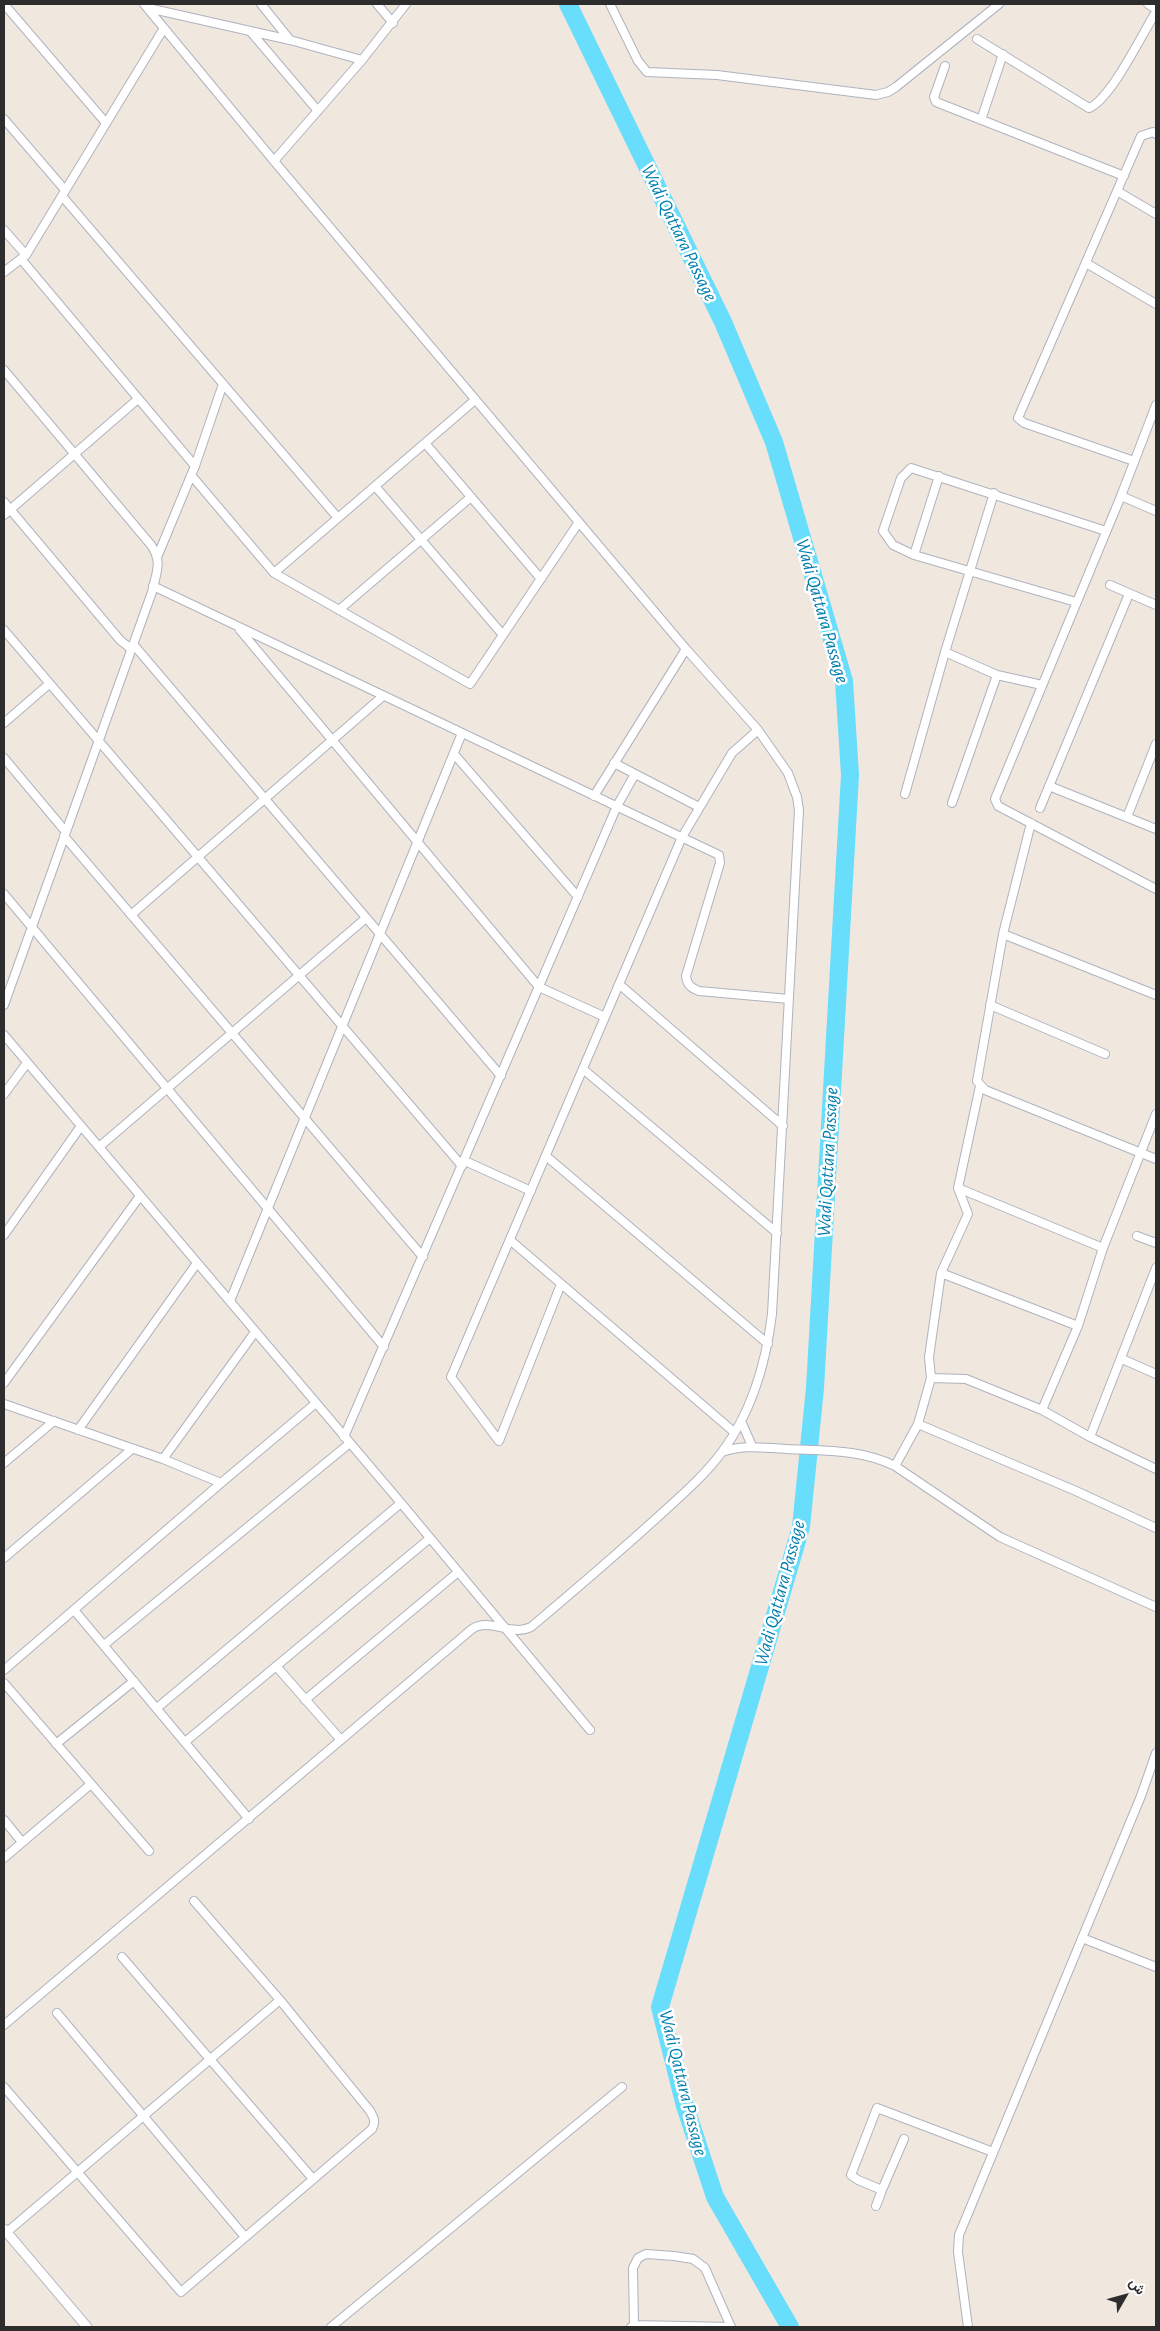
<!DOCTYPE html>
<html>
<head>
<meta charset="utf-8">
<style>
  body { margin:0 }
  #map { position:relative; width:1160px; height:2331px; overflow:hidden; background:#f0e7df; font-family:"Alegreya Sans",Vazirmatn,sans-serif }
  canvas { display:block }
  .frame { position:absolute; inset:0; border:5px solid #2d2d2d; pointer-events:none }
  .north { position:absolute; left:1100px; top:2271px; width:50px; height:50px; -webkit-text-stroke:4px #fff; paint-order:stroke; rotate:52deg; font-size:14px; font-weight:700; line-height:20px; text-align:center; color:#2d2d2d }
  .north::after { content:''; display:block; margin:auto; width:18px; height:22px; background:#2d2d2d; clip-path:polygon(50% 0,100% 100%,50% 72%,0 100%) }
</style>
</head>
<body>
<div id="map">
<canvas width="1160" height="2331"></canvas>
<div class="frame"></div>
<div class="north">ش</div>
</div>
<script>
const ctx = document.querySelector('canvas').getContext('2d');
ctx.lineJoin = 'round';
function stroke(path, color, width, dash) { ctx.strokeStyle = color; ctx.lineWidth = width; ctx.lineCap = dash ? 'butt' : 'round'; ctx.setLineDash(dash || []); ctx.stroke(path); }
function drawText(font, color, halo, rows, align = 'center') {
  ctx.font = font + ' "Alegreya Sans",sans-serif'; ctx.lineWidth = 5; ctx.setLineDash([]); ctx.textBaseline = 'middle'; ctx.strokeStyle = halo; ctx.fillStyle = color; for (const [text, x, y, turn = 0] of rows) {
    ctx.save(); ctx.translate(x, y); ctx.rotate((+turn || 0) * Math.PI / 180); ctx.textAlign = isNaN(turn) ? turn : align; if (halo) ctx.strokeText(text, 0, 0); ctx.fillText(text, 0, 0); ctx.restore();
  }
}
const river = new Path2D(`
  M568,4l155,318 51,120 70,239 6,94 -35,613 -14,139 -141,480 25,99 30,91 75,130`);
const minor = new Path2D(`
  M4,4l102,119
  M261,4l29,36
  M377,4l16,19
  M610,4l28,57 9,11 70,3 159,20 12,-3 8,-5 103,-83
  M1148,4l8,5
  M148,8l142,32 72,20
  M250,31l68,80
  M977,39l112,69c22,-9 53,-74 67,-96
  M945,66l-11,31 2,5 188,74
  M4,119l61,71
  M981,120l22,-66
  M274,161l88,-101 44,-56
  M1117,191l39,23
  M62,196l276,322
  M4,230l22,25
  M21,259l174,207
  M1086,263l70,41
  M4,272l22,-17 138,-227
  M4,370l147,175c12,17 5,28 1,47l-148,413
  M1156,405l-35,91 -126,303 3,7 158,83
  M425,443l116,136
  M1134,461l-110,-38 -6,-5 123,-282 12,-4 3,2
  M191,475l83,98 196,111 109,-162
  M375,486l128,149
  M1121,496l35,15
  M4,502l116,138 11,9
  M4,515l134,-116
  M158,555l37,-89 28,-82
  M914,555l25,-79
  M274,573l201,-173
  M1110,585l46,20
  M153,586l566,269 1,8 -34,113c1,9 5,12 13,15l90,8
  M1076,602l-162,-47 -21,-10 -10,-14 18,-53 10,-10 195,63
  M339,610l132,-113
  M4,630l458,536
  M240,630l299,357 66,30
  M133,644l368,432
  M945,652l52,23 45,10
  M4,723l45,-39
  M454,754l124,143
  M4,758l62,74
  M614,763l85,44
  M1049,786l107,43
  M905,794l40,-142 49,-159
  M594,796l92,-147
  M952,803l45,-128
  M1040,808l89,-214
  M1127,817l29,-73
  M1031,823l-28,111 -26,147 8,9 171,69
  M64,836l359,421
  M4,894l380,453
  M131,915l252,-219
  M1003,934l153,61
  M619,984l164,142
  M990,1005l115,49
  M4,1035l397,468 189,227
  M583,1069l194,164
  M4,1094l23,-31
  M99,1147l267,-229
  M546,1156l222,188
  M465,1161l66,30
  M958,1188l145,60
  M4,1235l77,-109
  M1137,1236l19,7
  M510,1240l224,192
  M941,1273l137,53
  M561,1284l-62,157 -48,-64 231,-540 50,-84 26,-23
  M230,1301l232,-568
  M1122,1359l34,15
  M931,1378l35,1 76,31 48,27 66,32
  M4,1383l136,-187
  M4,1404l159,55 58,24 95,-80
  M1042,1410l36,-84 25,-78 53,-134
  M741,1421l11,25
  M918,1424l158,67 80,37
  M78,1430l119,-167
  M344,1437l273,-631 18,-32
  M1090,1437l66,-169
  M722,1452c22,-8 41,-4 64,-3 38,2 75,0 109,17l105,71 156,70
  M163,1459l92,-127
  M4,1463l50,-42
  M895,1466l23,-42 13,-46 -2,-21 12,-84 27,-59 -10,-26 22,-102
  M4,1558l128,-109
  M74,1610l175,209
  M104,1645l246,-202
  M276,1666l65,74
  M4,1670l217,-187
  M4,1683l145,168
  M305,1700l152,-127
  M157,1708l244,-205
  M185,1742l244,-203
  M56,1744l78,-63
  M4,1820l18,22
  M4,1858l87,-74
  M1082,1938l74,29
  M122,1957l191,222
  M57,2013l188,224
  M4,2025l468,-396c18,-12 39,8 59,-2 44,-37 87,-74 129,-112 22,-20 44,-39 62,-63 29,-39 44,-89 50,-138l27,-504 -2,-13 -9,-24 -30,-43 -72,-81 -412,-488 -130,-157
  M4,2087l177,205 191,-163c4,-8 2,-11 -2,-18l-90,-111 -86,-99
  M904,2139l-22,51 -24,-10 -7,-5 26,-67 116,44
  M876,2206l6,-16
  M7,2232l273,-232
  M331,2327l291,-240
  M631,2327l3,-2 97,2
  M634,2327l-1,-59 5,-10 8,-4 28,2 19,3 12,9 26,59
  M968,2327l-10,-75 1,-17 182,-439 15,-43`);
const tertiary = new Path2D(`
  M4,2229l83,98`);
const waterNames = [
  ["Wadi Qattara Passage",679,233,64],
  ["Wadi Qattara Passage",822,611,74],
  ["Wadi Qattara Passage",828,1162,-87],
  ["Wadi Qattara Passage",780,1593,-75],
  ["Wadi Qattara Passage",683,2083,76]
];
stroke(river, '#68defc', 18);
stroke(minor, '#afb3be', 10);
stroke(tertiary, '#afb3be', 11);
stroke(minor, '#fff', 8);
stroke(tertiary, '#fff', 9);
drawText('italic 19px', '#007eaf', '#fff', waterNames);
</script>
</body>
</html>
